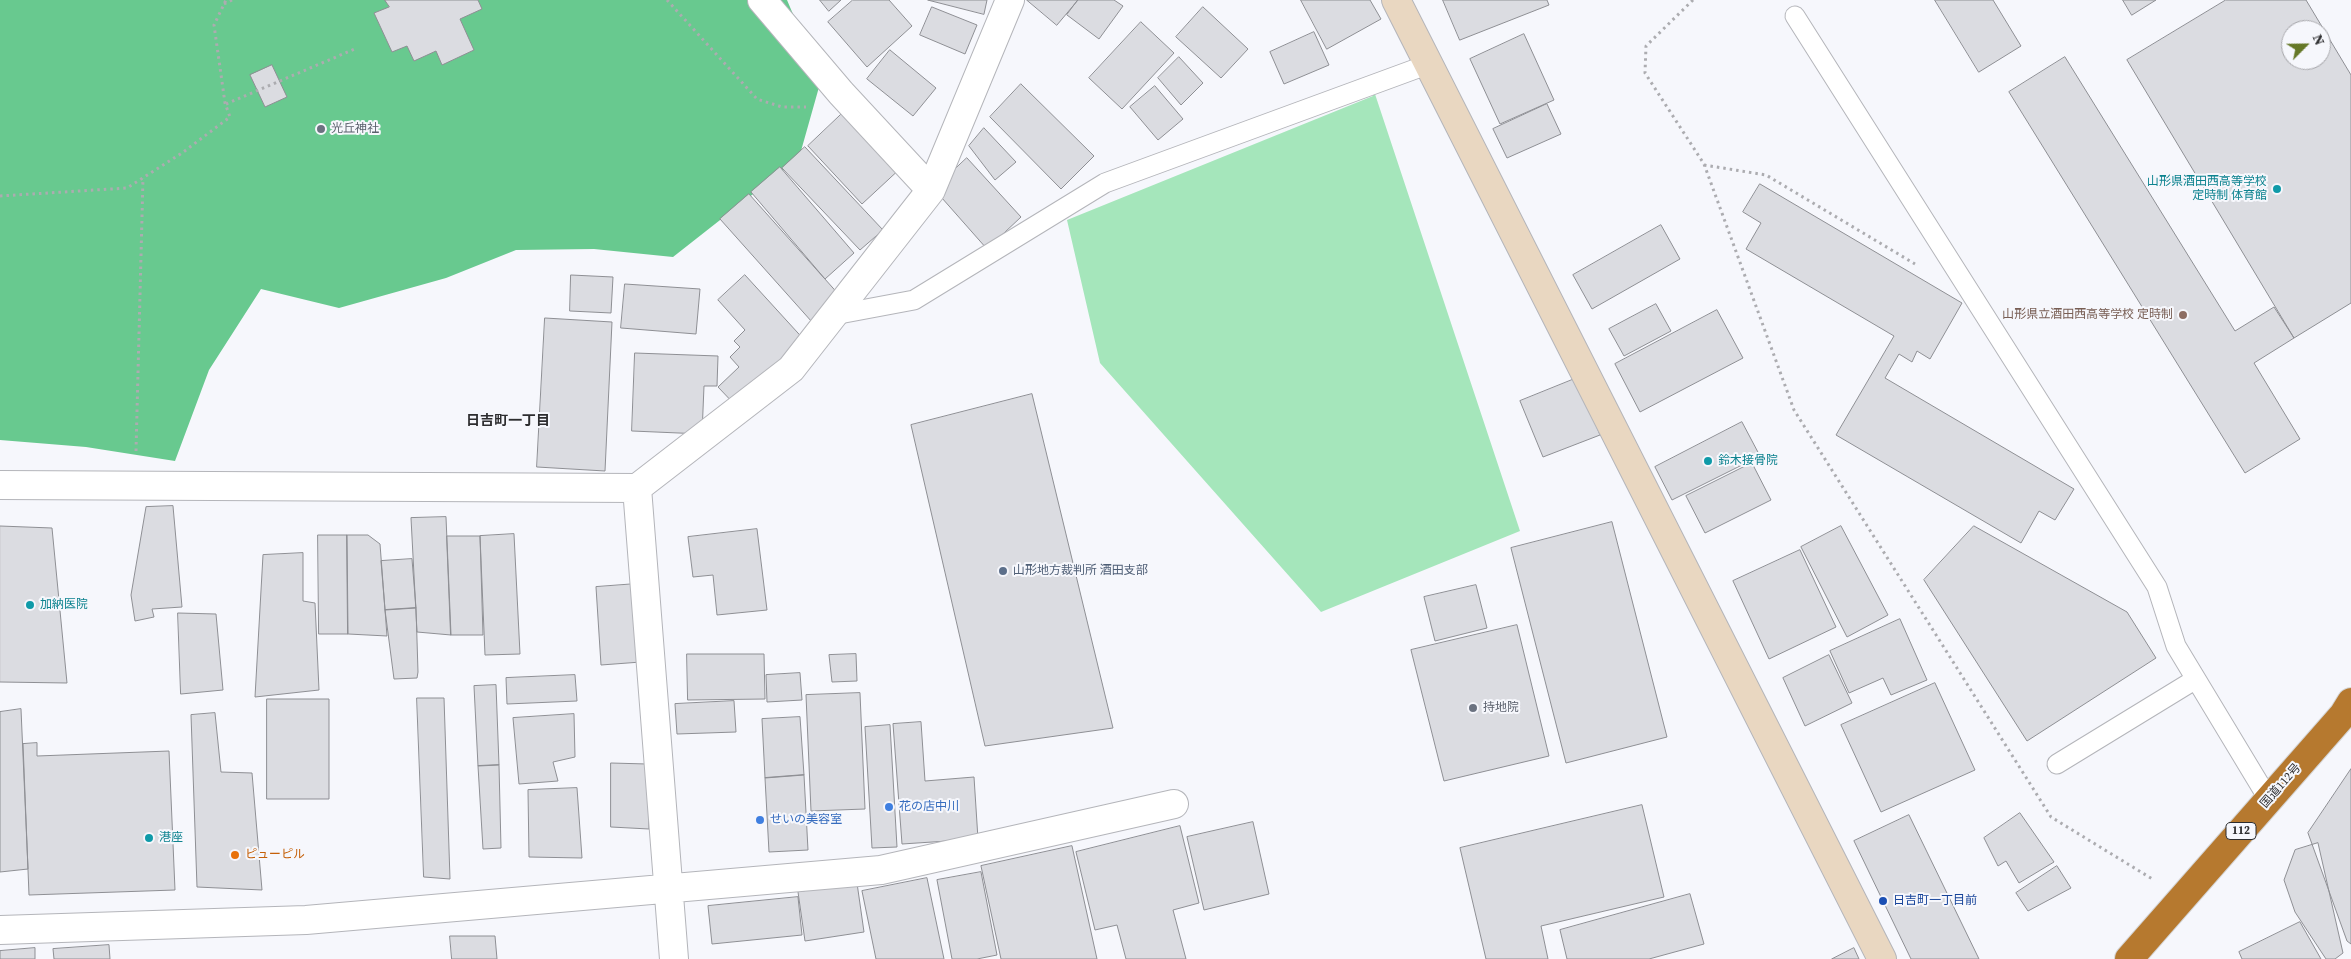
<!DOCTYPE html>
<html>
<head>
<meta charset="utf-8">
<style>
  body { margin:0 }
  #map { position:relative; width:2351px; height:959px; overflow:hidden; background:#f6f7fc; font-family:"Source Serif 4",serif }
  canvas { display:block }
  .north { position:absolute; left:2281px; top:20px; width:50px; height:50px; box-sizing:border-box; background:#f6f7fc; border:1px solid #a6a6aa; border-radius:50%; rotate:67deg; font-size:14px; font-weight:700; line-height:20px; text-align:center; color:#2d2d2f }
  .north::after { content:''; display:block; margin:auto; width:18px; height:22px; background:#657827; clip-path:polygon(50% 0,100% 100%,50% 72%,0 100%) }
</style>
</head>
<body>
<div id="map">
<canvas width="2351" height="959"></canvas>
<div class="north">N</div>
</div>
<script>
const ctx = document.querySelector('canvas').getContext('2d');
ctx.lineJoin = 'round';
function fill(path, color) { ctx.fillStyle = color; ctx.fill(path, 'evenodd'); }
function stroke(path, color, width, dash) { ctx.strokeStyle = color; ctx.lineWidth = width; ctx.lineCap = dash ? 'butt' : 'round'; ctx.setLineDash(dash || []); ctx.stroke(path); }
function drawText(font, color, halo, rows, align = 'center') {
  ctx.font = font + ' "Source Serif 4","Noto Sans JP",serif'; ctx.lineWidth = 4; ctx.setLineDash([]); ctx.textBaseline = 'middle'; ctx.strokeStyle = halo; ctx.fillStyle = color; for (const [text, x, y, turn = 0] of rows) {
    ctx.save(); ctx.translate(x, y); ctx.rotate((+turn || 0) * Math.PI / 180); ctx.textAlign = isNaN(turn) ? turn : align; if (halo) ctx.strokeText(text, 0, 0); ctx.fillText(text, 0, 0); ctx.restore();
  }
}
const green = new Path2D(`
  M1372,85l148,446 -199,81 -221,-249 -33,-143 306,-124z`);
const forest = new Path2D(`
  M0,0h787l34,80 -22,78 -126,99 -79,-8 -78,1 -70,28 -107,30 -78,-19 -52,81 -34,91 -89,-14 -86,-7z`);
const building = new Path2D(`
  M385,0h93l4,9 -22,10 14,31 -32,15 -6,-14 -22,10 -7,-15 -15,6 -18,-39 15,-6z
  M820,0h21l-12,11z
  M853,0h36l23,26 -45,41 -39,-45z
  M928,0h59l-3,14z
  M1027,0h51l-21,25z
  M1078,0h36l9,6 -24,33 -32,-24z
  M1301,0h69l11,19 -54,30z
  M1443,0h104l2,5 -89,35z
  M1935,0h58l28,46 -42,26z
  M2123,0h33l-24,15z
  M2226,0h80l45,75v228l-57,35 -167,-278zM2291,30h30v30h-30z
  M932,7l45,18 -12,29 -45,-19z
  M1203,7l45,42 -27,29 -45,-41z
  M1141,22l33,31 -52,56 -33,-31z
  M1314,32l15,33 -45,19 -14,-32z
  M1524,34l30,66 -54,24 -30,-65z
  M890,50l46,38 -23,28 -46,-37z
  M1179,57l24,26 -22,22 -23,-27z
  M2065,57l170,274 39,-24 20,31 -40,25 46,76 -55,34 -236,-381z
  M272,65l15,32 -22,10 -15,-32z
  M1021,84l73,72 -33,33 -71,-72z
  M1155,86l28,33 -25,21 -28,-33z
  M1547,104l14,30 -54,24 -14,-29z
  M848,108l55,58 -41,38 -54,-58z
  M984,128l32,34 -21,18 -26,-34z
  M805,147l78,83 -23,20 -78,-82z
  M967,158l54,59 -34,32 -53,-60z
  M780,167l74,86 -29,26 -74,-87z
  M1760,184l202,119 -32,56 -13,-8 -5,11 -13,-8 -14,24 189,111 -19,31 -16,-9 -18,32 -185,-108 58,-99 -148,-87 15,-26 -18,-11z
  M749,194l92,103 -29,25 -92,-103z
  M1661,225l19,34 -88,50 -19,-34z
  M571,275l42,2 -2,36 -41,-2z
  M745,275l63,69 -70,64 -20,-21 21,-20 -9,-10 10,-10 -6,-6 11,-11 -27,-30z
  M625,284l75,5 -4,45 -75,-6z
  M1656,304l15,27 -47,25 -15,-27z
  M1717,310l26,48 -103,54 -25,-48z
  M545,318l67,4 -7,149 -68,-4z
  M635,353l83,3 -1,30h-13l-2,48 -70,-3z
  M1577,378l23,57 -57,22 -23,-56z
  M1032,394l81,334 -128,18 -74,-321z
  M1742,422l18,34 -88,44 -17,-33z
  M1752,463l19,37 -66,33 -19,-37z
  M173,506l9,101 -30,2 2,8 -19,4 -4,-26 15,-88z
  M446,517l5,118 -34,-3 -6,-114z
  M1612,522l55,215 -101,26 -55,-215z
  M0,526l52,2 15,155 -67,-1z
  M1841,526l47,89 -41,22 -46,-90z
  M1974,526l153,86 29,46 -129,83 -103,-161z
  M757,529l10,81 -50,5 -4,-40 -20,2 -5,-40z
  M514,534l6,120 -35,1 -5,-119z
  M318,535h29l1,99h-29z
  M347,535h21l12,9 7,92 -39,-2z
  M447,536h33l3,99h-32z
  M1800,550l36,77 -67,32 -36,-78z
  M303,553v48l12,2 4,87 -64,7 8,-142z
  M412,559l4,49 -31,2 -4,-49z
  M636,584l5,78 -40,3 -5,-78z
  M1476,585l11,43 -52,13 -11,-44z
  M416,608l2,64 -1,6 -23,1 -9,-69z
  M178,613l38,1 7,76 -42,4z
  M1900,619l27,61 -36,15 -8,-17 -34,15 -19,-42z
  M1517,625l32,131 -105,25 -33,-131z
  M687,654h77l1,45 -77,1z
  M856,654l1,27 -25,1 -3,-27z
  M1829,655l23,48 -47,23 -22,-48z
  M800,673l2,27 -35,2 -1,-27z
  M575,675l2,26 -70,3 -1,-26z
  M1935,683l40,87 -94,42 -40,-87z
  M496,685l3,80 -21,1 -4,-80z
  M860,693l5,116 -54,2 -5,-116z
  M417,698h27l6,181 -26,-2z
  M267,699h62v100h-62z
  M734,701l2,31 -59,2 -2,-30z
  M21,709l7,160 -28,3v-160z
  M215,713l6,59 31,1 10,117 -65,-3 -6,-172z
  M574,714l1,43 -22,5 5,19 -39,3 -6,-66z
  M800,717l4,58 -39,3 -3,-59z
  M921,722l4,59 49,-4 4,62 -76,5 -9,-120z
  M890,725l7,122 -25,1 -7,-121z
  M37,743v13l132,-5 6,139 -146,5 -6,-151z
  M611,763l36,1 2,65 -38,-2z
  M499,765l2,83 -18,1 -5,-83z
  M2351,769v175l-4,-3 -39,-108z
  M804,775l4,75 -39,2 -4,-74z
  M577,788l5,70 -53,-1 -1,-67z
  M1642,805l22,92 -123,29 7,33h-62l-26,-111z
  M2020,813l34,49 -35,21 -13,-22 -8,5 -14,-28z
  M1909,815l70,144h-68l-57,-118z
  M1253,822l16,72 -65,16 -17,-73z
  M1180,826l19,77 -26,7 13,49h-60l-9,-34 -22,5 -19,-78z
  M2318,843l25,110 -8,6h-9l-31,-47 -11,-32 11,-30z
  M1072,846l25,113h-96l-20,-93z
  M2057,866l14,22 -43,23 -12,-18z
  M981,872l16,83 -20,4h-25l-15,-79z
  M927,878l17,81h-68l-14,-68z
  M857,883l7,49 -59,9 -7,-49z
  M1690,894l14,50 -55,15h-82l-7,-29z
  M798,897l4,38 -90,9 -4,-38z
  M2300,922l21,37h-79l-3,-7z
  M450,936h45l2,23h-45z
  M109,945l1,14h-56l-1,-10z
  M35,948v11h-35v-8z
  M1854,948l5,11h-27z`);
const path = new Path2D(`
  M667,0l90,99 25,8h24
  M1693,0l-47,46 -1,27 59,91 90,246 257,407 103,63
  M224,4l8,-4
  M226,104l131,-56
  M1704,165l62,10 149,89
  M0,196l127,-8 55,-35 48,-36 -5,-14 -11,-78 12,-25
  M136,451l7,-273`);
const lane = new Path2D(`
  M1795,16l362,571 19,59 93,154
  M834,315l80,-15 191,-117 324,-119
  M2057,764l139,-85`);
const street = new Path2D(`
  M762,0l79,93 90,97
  M0,485l637,3 154,-119 140,-179 79,-190
  M637,488l37,471
  M0,930l306,-10 575,-50 293,-66`);
const secondary = new Path2D(`
  M1396,0l486,959`);
const highway = new Path2D(`
  M2129,959l214,-244 8,-13`);
const markers = [
  [321,129,5,"#6b7280"],
  [2277,189,5,"#0f9aa8"],
  [2183,315,5,"#8d6e63"],
  [1708,461,5,"#0f9aa8"],
  [1003,571,5,"#5c6f8a"],
  [30,605,5,"#0f9aa8"],
  [1473,708,5,"#6b7280"],
  [889,807,5,"#3f7fe0"],
  [760,820,5,"#3f7fe0"],
  [149,838,5,"#0f9aa8"],
  [235,855,5,"#e8710a"],
  [1883,901,5,"#1a4fb4"]
];
const shields = [
  [2241,831,30]
];
const shieldNames = [
  ["112",2241,831]
];
const worshipNames = [
  ["光丘神社",331,129],
  ["持地院",1483,708]
];
const cultureNames = [
  ["山形県酒田西高等学校",2267,182,"right"],
  ["定時制 体育館",2267,196,"right"],
  ["鈴木接骨院",1718,461],
  ["加納医院",40,605],
  ["港座",159,838]
];
const educationNames = [
  ["山形県立酒田西高等学校 定時制",2173,315]
];
const serviceNames = [
  ["山形地方裁判所 酒田支部",1013,571]
];
const streetNames = [
  ["国道112号",2281,786,-49]
];
const shopNames = [
  ["花の店中川",899,807],
  ["せいの美容室",770,820]
];
const foodNames = [
  ["ピューピル",245,855]
];
const transitNames = [
  ["日吉町一丁目前",1893,901]
];
const neighbourhoodNames = [
  ["日吉町一丁目",508,421]
];
fill(green, '#a5e6bb');
fill(forest, '#68c98f');
fill(building, '#dbdce1');
stroke(building, '#8e8f94', 1);
stroke(lane, '#b4b5ba', 21);
stroke(street, '#b4b5ba', 30);
stroke(secondary, '#b4b5ba', 30);
stroke(highway, '#d5d5d5', 30);
stroke(path, '#acacb0', 3, [2.5, 4]);
stroke(lane, '#fff', 19);
stroke(street, '#fff', 28);
stroke(secondary, '#e9d7c1', 28);
stroke(highway, '#b6792f', 28);
for (const [x, y, r, color] of markers) { const dot = new Path2D(); dot.arc(x, y, r, 0, 2 * Math.PI); ctx.fillStyle = color; ctx.fill(dot); stroke(dot, '#f6f7fc', 2); }
for (const [x, y, w] of shields) { const box = new Path2D(); box.roundRect(x - w / 2, y - 8.5, w, 17, 4); ctx.fillStyle = '#f6f7fc'; ctx.fill(box); stroke(box, '#2d2d2f', 1); }
drawText('bold 11px', '#2d2d2f', null, shieldNames);
drawText('12px', '#5b616d', '#f6f7fc', worshipNames, 'left');
drawText('12px', '#0d838f', '#f6f7fc', cultureNames, 'left');
drawText('12px', '#785e54', '#f6f7fc', educationNames, 'right');
drawText('12px', '#4e5e75', '#f6f7fc', serviceNames, 'left');
drawText('12px', '#2d2d2f', '#f6f7fc', streetNames);
drawText('12px', '#366cbe', '#f6f7fc', shopNames, 'left');
drawText('12px', '#c56008', '#f6f7fc', foodNames, 'left');
drawText('12px', '#164399', '#f6f7fc', transitNames, 'left');
drawText('bold 14px', '#2d2d2f', '#f6f7fc', neighbourhoodNames);
</script>
</body>
</html>
